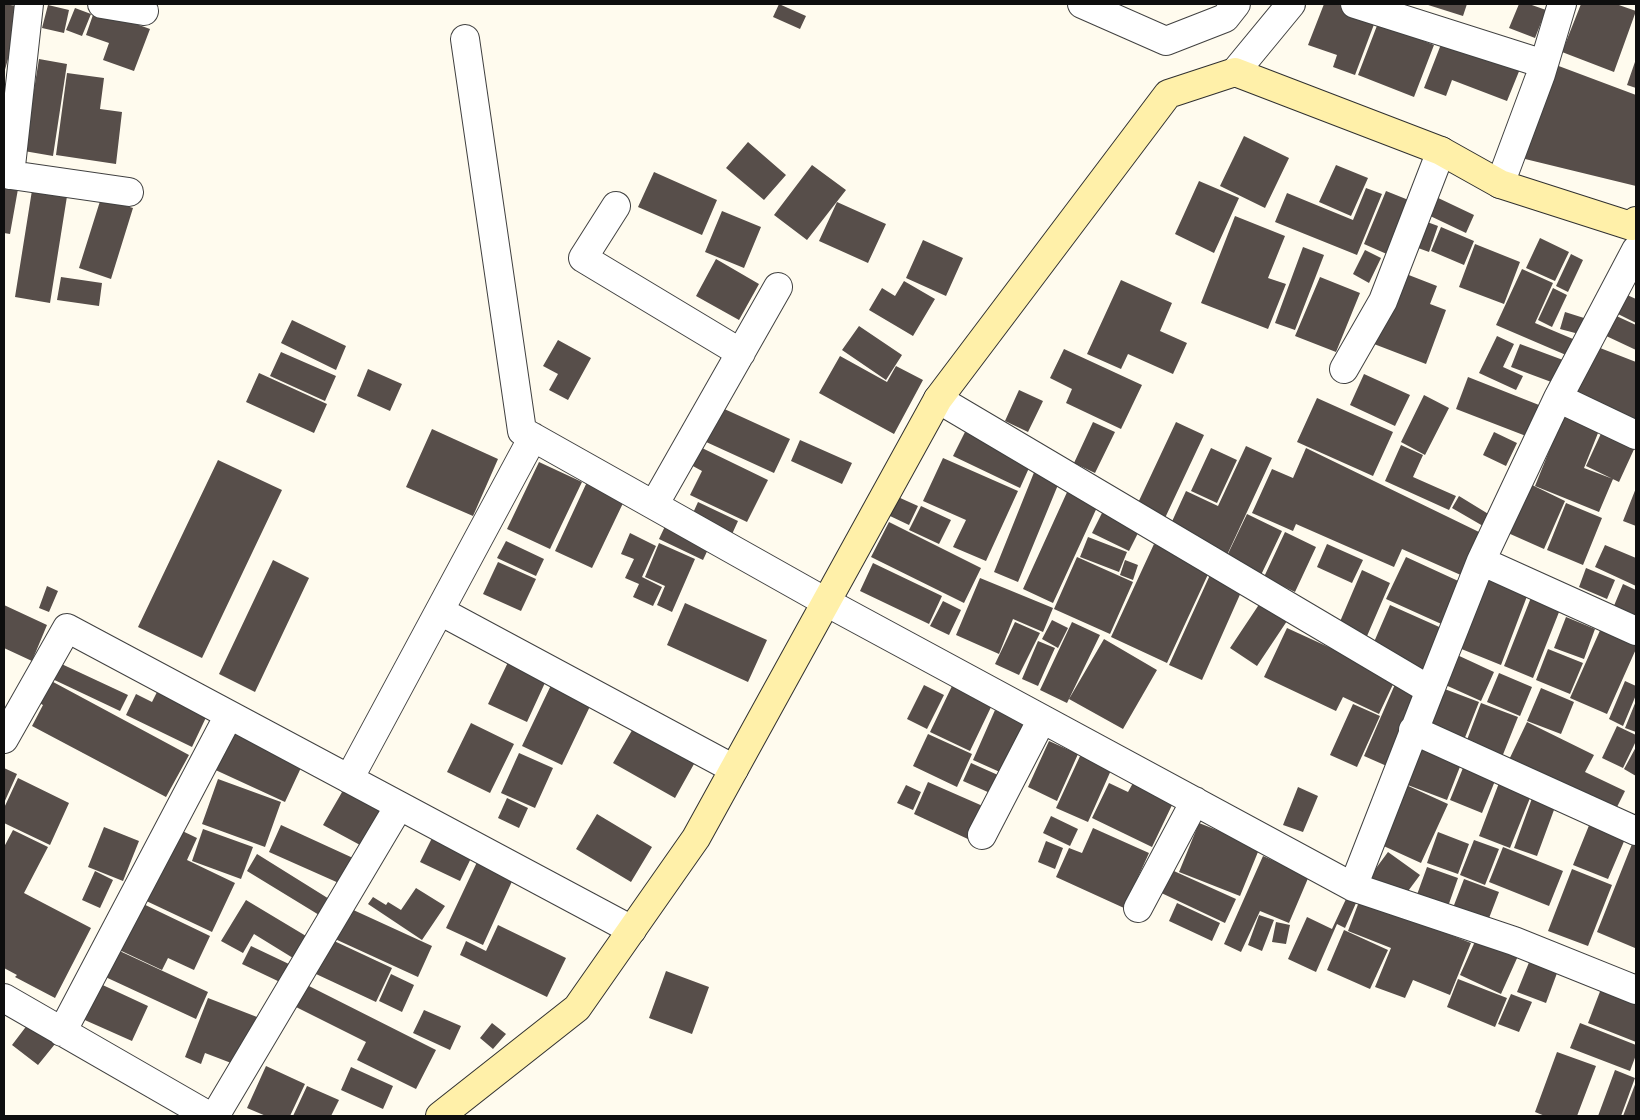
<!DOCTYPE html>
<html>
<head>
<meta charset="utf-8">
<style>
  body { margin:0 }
  #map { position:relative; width:1640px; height:1120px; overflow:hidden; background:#fffbee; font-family:Georgia,serif }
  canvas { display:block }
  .frame { position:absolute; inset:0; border:5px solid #0e0e0e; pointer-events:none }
</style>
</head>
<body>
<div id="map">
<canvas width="1640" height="1120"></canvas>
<div class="frame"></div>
</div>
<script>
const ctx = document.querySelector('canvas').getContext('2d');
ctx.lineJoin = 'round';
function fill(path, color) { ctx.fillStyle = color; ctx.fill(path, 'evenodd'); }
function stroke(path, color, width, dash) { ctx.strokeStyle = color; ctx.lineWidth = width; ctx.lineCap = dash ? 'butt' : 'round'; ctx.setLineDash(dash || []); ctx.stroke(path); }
const building = new Path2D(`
  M4,4l19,3 -19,66z
  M779,4l27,12 -6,13 -27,-12z
  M1324,4h13l39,15 -21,56 -22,-8 4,-12 -29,-10z
  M1425,4h42l-4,12z
  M1519,4h10l17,6 -11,28 -26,-10z
  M1581,4h35l20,7 -22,61 -52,-20z
  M48,5l21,5 -5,23 -22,-5z
  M75,8l16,6 -9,22 -16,-6z
  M95,9l55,20 -16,42 -31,-11 6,-17 -23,-8z
  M1378,23l56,22 -20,52 -56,-22z
  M1445,34l77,30 -15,37 -55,-21 -6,16 -22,-8z
  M39,59l28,5 -14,92 -29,-5z
  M1636,59v29l-9,-3z
  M1556,65l80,30v91l-115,-28z
  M67,73l37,5 -4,31 22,3 -6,52 -60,-9z
  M1244,136l45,22 -24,50 -45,-22z
  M748,142l38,33 -22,25 -38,-32z
  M812,165l34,25 -39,50 -33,-25z
  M1336,165l32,13 -17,38 -32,-14z
  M654,172l63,28 -15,35 -64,-28z
  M1199,181l40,17 -25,55 -39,-19z
  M33,184l35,6 -18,113 -35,-6z
  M4,186l14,3 -8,45 -6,-1z
  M1366,188l16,6 -25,61 -82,-33 12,-29 66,27z
  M1386,191l25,10 -22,54 -25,-11z
  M1434,196l40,19 -8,18 -40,-19z
  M101,198l32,10 -22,71 -32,-11z
  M837,202l49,22 -18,39 -49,-22z
  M722,211l39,16 -17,41 -39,-16z
  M1235,216l50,20 -17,42 18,6 -18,45 -67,-26z
  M1419,219l19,7 -9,26 -19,-7z
  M1441,227l33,14 -10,24 -33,-14z
  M1540,238l29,14 -14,29 -29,-13z
  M923,240l40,18 -17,38 -40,-18z
  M1475,244l45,18 -16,42 -45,-17z
  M1303,247l21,8 -29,75 -20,-7z
  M1365,250l16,8 -12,25 -16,-9z
  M1571,254l12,6 -15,32 -12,-6z
  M716,259l43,25 -20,36 -43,-24z
  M1522,269l31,14 -18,40 38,16 -7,16 -70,-30z
  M1401,272l36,14 -7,18 16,6 -20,54 -52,-20z
  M61,277l41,6 -3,23 -42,-6z
  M1320,277l40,16 -24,59 -41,-16z
  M1121,280l51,23 -12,28 27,12 -14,31 -45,-20 -7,15 -34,-15z
  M904,281l31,18 -22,37 -44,-26 13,-22 13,8z
  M1553,288l14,7 -15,32 -14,-7z
  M1625,294l11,5v24l-20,-10z
  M1565,312l19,6 -5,16 -19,-5z
  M1612,314l24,11v25l-34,-16z
  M292,320l54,26 -10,24 -55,-27z
  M859,326l43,29 -16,25 -44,-30z
  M1497,336l17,8 -11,23 20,9 -7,14 -37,-17z
  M558,340l33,18 -23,42 -19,-10 9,-16 -15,-8z
  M1520,344l43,16 -9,23 -43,-16z
  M1595,346l41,16v63l-63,-25z
  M1064,349l78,36 -21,44 -55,-26 6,-14 -22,-11z
  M281,352l55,24 -11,25 -55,-25z
  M840,356l47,26 9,-16 27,14 -29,54 -75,-41z
  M368,369l34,15 -12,27 -33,-15z
  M259,373l68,31 -13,29 -68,-31z
  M1364,374l46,21 -15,31 -45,-21z
  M1468,377l71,28 -13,31 -70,-27z
  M1019,390l24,11 -15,31 -23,-11z
  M1424,395l25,13 -24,47 -24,-13z
  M1317,398l76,34 -20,44 -76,-34z
  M720,407l70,32 -16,34 -70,-32z
  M1566,409l36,14 -18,45 29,11 -14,33 -64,-26z
  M1093,422l22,10 -20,41 -21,-10z
  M1176,422l28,13 -39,83 -28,-13z
  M1605,425l31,20 -17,37 -33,-16z
  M967,428l66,31 -13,29 -67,-32z
  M432,429l66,30 -25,57 -67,-29z
  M1494,432l23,11 -11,23 -23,-11z
  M800,440l52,23 -10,21 -51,-23z
  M1401,445l22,10 -10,22 43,19 -7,14 -64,-29z
  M1246,446l26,12 -45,97 -58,-27 17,-37 32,15z
  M700,447l68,33 -21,42 -57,-27 12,-24 -11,-6z
  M1211,448l26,12 -20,43 -26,-12z
  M1306,448l173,84 -16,44 -61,-27 -8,18 -98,-43 -3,7 -41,-18 20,-44 21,9z
  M943,458l75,33 -32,70 -33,-14 13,-27 -43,-19z
  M218,460l64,30 -80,168 -64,-31z
  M539,462l43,20 -32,67 -43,-20z
  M1035,470l25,10 -42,102 -24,-10z
  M587,482l38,17 -33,69 -37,-17z
  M1530,484l35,17 -21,48 -36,-16z
  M1636,488v38l-13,-5z
  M1068,490l31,13 -46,100 -30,-14z
  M1459,496l31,19 -7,11 -31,-18z
  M898,497l20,9 -9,19 -19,-9z
  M698,502l40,19 -10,22 -40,-19z
  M1566,503l36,15 -19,47 -36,-15z
  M921,506l30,14 -12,24 -30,-14z
  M1103,511l37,18 -11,22 -37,-18z
  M1247,514l35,17 -21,44 -35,-17z
  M667,522l44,21 -8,17 -44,-21z
  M889,522l92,46 -17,35 -93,-46z
  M1285,532l31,15 -21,45 -31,-15z
  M630,533l26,13 -14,31 20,10 -9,19 -20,-9 6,-13 -14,-6 9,-19 -13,-5z
  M1088,537l39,15 -8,20 -39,-15z
  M506,541l38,18 -8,17 -39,-18z
  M659,543l36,16 -23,53 -15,-7 8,-19 -20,-9z
  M1154,544l56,26 -43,93 -56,-26z
  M1327,544l36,16 -11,23 -35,-16z
  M1605,545l31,13v28l-41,-19z
  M1077,557l56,25 -23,52 -56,-25z
  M1406,557l61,28 -19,42 -62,-28z
  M273,560l36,18 -54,114 -36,-18z
  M1125,560l13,5 -5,15 -13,-5z
  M498,562l38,17 -15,32 -38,-17z
  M873,563l69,33 -13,28 -69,-33z
  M1586,568l29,12 -8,19 -28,-12z
  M1362,570l28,13 -26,60 -28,-12z
  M1210,575l32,15 -40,90 -33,-15z
  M1487,575l42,16 -28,74 -42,-17z
  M980,578l73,30 -10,24 -30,-13 -14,35 -43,-19z
  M1623,584l13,6v33l-25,-10z
  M47,586l11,5 -9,21 -10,-4z
  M1532,595l29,12 -28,71 -29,-12z
  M943,601l18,9 -12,25 -19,-9z
  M685,603l82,37 -19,42 -81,-37z
  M1260,603l27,18 -30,45 -27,-18z
  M4,605l43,20 -15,36 -28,-13z
  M1390,605l56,25 -19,44 -56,-25z
  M1566,617l29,12 -11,30 -30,-11z
  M1052,620l16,8 -10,20 -16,-9z
  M1015,622l25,11 -21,42 -24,-11z
  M1072,622l28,13 -33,68 -27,-13z
  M1602,626l34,16v7l-29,65 -37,-16z
  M1287,628l109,50 -17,36 -36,-17 -7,14 -72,-34z
  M1104,639l53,31 -34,59 -54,-30z
  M1038,641l17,7 -17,38 -16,-7z
  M1548,649l35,14 -13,31 -34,-14z
  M1455,654l39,18 -13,29 -40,-18z
  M511,656l38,18 -22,48 -39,-18z
  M53,660l75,35 -8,16 -74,-35z
  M1499,673l33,14 -12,29 -33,-14z
  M42,676l147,79 -23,42 -134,-71 11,-21 -13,-7z
  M553,681l40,19 -31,65 -40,-19z
  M1625,681l11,5v9l-13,31 -14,-7z
  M1396,682l26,12 -33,73 -25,-11z
  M924,685l20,10 -17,34 -20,-10z
  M160,686l50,23 -18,38 -66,-32 10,-21 16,8z
  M952,686l40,19 -22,46 -40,-19z
  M1442,688l37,14 -15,38 -37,-14z
  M1541,688l33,14 -13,32 -34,-13z
  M1636,701v31l-11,-4z
  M1481,703l37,14 -20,50 -36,-14z
  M1353,704l27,12 -23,51 -27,-12z
  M995,710l29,14 -22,49 -29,-13z
  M638,720l61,35 -24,43 -62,-35z
  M229,722l77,35 -21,45 -76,-35z
  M1527,722l67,33 -9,17 40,19 -12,24 -106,-51z
  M471,723l43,21 -24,49 -43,-21z
  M1617,726l19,9v6l-13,27 -21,-10z
  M928,734l44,20 -15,33 -44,-21z
  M1049,741l29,13 -21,47 -29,-14z
  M1421,742l42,17 -16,41 -42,-16z
  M1636,747v29l-12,-7z
  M519,753l34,15 -18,40 -34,-15z
  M1081,754l31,14 -24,54 -32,-14z
  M1467,758l32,13 -17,42 -32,-13z
  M971,763l27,12 -8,18 -27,-12z
  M4,768l13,6 -13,29z
  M1502,775l32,13 -24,60 -31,-12z
  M18,778l51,25 -19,42 -46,-22v-15z
  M218,779l63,23 -16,45 -63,-23z
  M928,782l57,25 -15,33 -56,-26z
  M1109,783l19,9 5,-9 40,20 -21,44 -60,-29z
  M1404,784l44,20 -27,59 -44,-20z
  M906,785l15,7 -8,18 -16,-7z
  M345,787l36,21 -21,37 -37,-20z
  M1298,787l20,9 -15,36 -20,-7z
  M1535,790l23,9 -21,57 -23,-8z
  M507,798l21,10 -9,20 -21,-10z
  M597,814l55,33 -21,35 -55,-33z
  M1051,816l27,13 -8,17 -27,-13z
  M1592,818l36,14 -20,47 -35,-14z
  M1199,823l61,24 -20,49 -61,-24z
  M281,825l72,33 -12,26 -72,-32z
  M104,827l35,14 -16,40 -35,-14z
  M174,827l23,11 -10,22 48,23 -23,49 -72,-34z
  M1093,828l56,25 -25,55 -68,-31 13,-29 13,5z
  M203,829l50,18 -12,32 -49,-18z
  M13,830l35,17 -24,46 67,35 -36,70 -40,-21 2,-2 -13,-7v-121z
  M1438,832l31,12 -11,30 -31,-11z
  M434,834l40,18 -14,29 -40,-19z
  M1636,834v111l-1,3 -38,-16z
  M1474,840l25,9 -14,36 -25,-10z
  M1046,841l17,7 -8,21 -17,-7z
  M1503,847l60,24 -14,35 -60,-24z
  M1388,852l32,23 -20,27 -32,-23z
  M257,854l77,48 -10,16 -77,-47z
  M1263,856l46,20 -20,47 -29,-12 -19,41 -17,-8z
  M478,860l36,17 -31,68 -37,-17z
  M1165,867l71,32 -11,24 -70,-33z
  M1427,867l31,11 -13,37 -31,-12z
  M1572,869l40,16 -24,61 -40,-15z
  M95,871l18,9 -13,28 -18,-8z
  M1464,879l35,13 -13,34 -35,-13z
  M416,888l29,18 -23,34 -54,-36 5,-7 13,8 2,-3 13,8z
  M1346,899l10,4 -11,25 -8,-4 -21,48 -28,-13 19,-42 25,12z
  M1360,899l111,44 -21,52 -37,-15 -8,18 -30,-11 16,-39 -43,-17z
  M135,900l75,36 -16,34 -26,-12 -6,12 -49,-23z
  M246,900l60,36 -13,22 -39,-24 -11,19 -22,-12z
  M1177,903l43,20 -8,18 -43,-20z
  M349,908l83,38 -14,31 -83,-38z
  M1259,915l15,5 -12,31 -14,-6z
  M1276,922l14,3 -4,19 -14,-2z
  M498,925l68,33 -19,39 -87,-42 6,-14 20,10z
  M1344,930l44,20 -18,39 -43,-19z
  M1477,937l41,19 -17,38 -41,-19z
  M332,940l60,28 -16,34 -60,-28z
  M251,946l40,19 -9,18 -40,-19z
  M111,947l97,45 -12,27 -97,-45z
  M1532,955l28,10 -14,38 -29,-11z
  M666,971l43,16 -17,47 -43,-16z
  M391,974l23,11 -12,27 -23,-11z
  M1458,979l49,19 -12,29 -48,-20z
  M94,981l54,25 -16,35 -54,-24z
  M1604,981l32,13v48l-48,-19z
  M305,984l131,66 -20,39 -59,-29 9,-18 -72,-36z
  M1511,994l21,8 -13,30 -21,-8z
  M208,998l49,19 -18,49 -34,-13 -4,11 -16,-7z
  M424,1010l37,16 -11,24 -37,-17z
  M492,1023l14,11 -13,15 -13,-11z
  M1580,1023l56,22v10l-6,16 -60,-23z
  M28,1024l27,20 -17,21 -26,-20z
  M1557,1052l39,14 -19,50h-32l-10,-4z
  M266,1066l39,18 -15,32h-24l-19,-8z
  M351,1067l42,19 -10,23 -42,-19z
  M1615,1070l20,8 -14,38h-23z
  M1636,1082v34h-13z
  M307,1086l32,14 -8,16h-38z`);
const street = new Path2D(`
  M102,4l42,7
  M1082,4l84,37 59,-23 11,-14
  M1355,4l189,60
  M465,39l57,392 304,171 527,285 77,-197
  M1235,72l56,-68
  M4,174l125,18
  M10,175l19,-171
  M1500,184l41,-110 21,-70
  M616,206l-33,52 158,95
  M1344,369l39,-68 58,-150
  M1558,398l78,37
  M938,399l492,291 51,-129 77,-163 78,-148
  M654,505l124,-218
  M1481,561l155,70
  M440,611l294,158
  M1413,730l223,101
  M4,739l63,-111 565,302
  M349,779l184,-342
  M982,835l60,-116
  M1353,887l161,54 122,49
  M1138,908l57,-107
  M4,998l205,118
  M62,1032l167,-317
  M215,1116l184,-310`);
const secondary = new Path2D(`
  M440,1116l137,-108 119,-170 242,-439 230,-305 67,-22 206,79 59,33 131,42 5,-5`);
fill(building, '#574e4a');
stroke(street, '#414141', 30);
stroke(secondary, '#303030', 30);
stroke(street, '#fff', 28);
stroke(secondary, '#fff0a9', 28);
</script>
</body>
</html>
